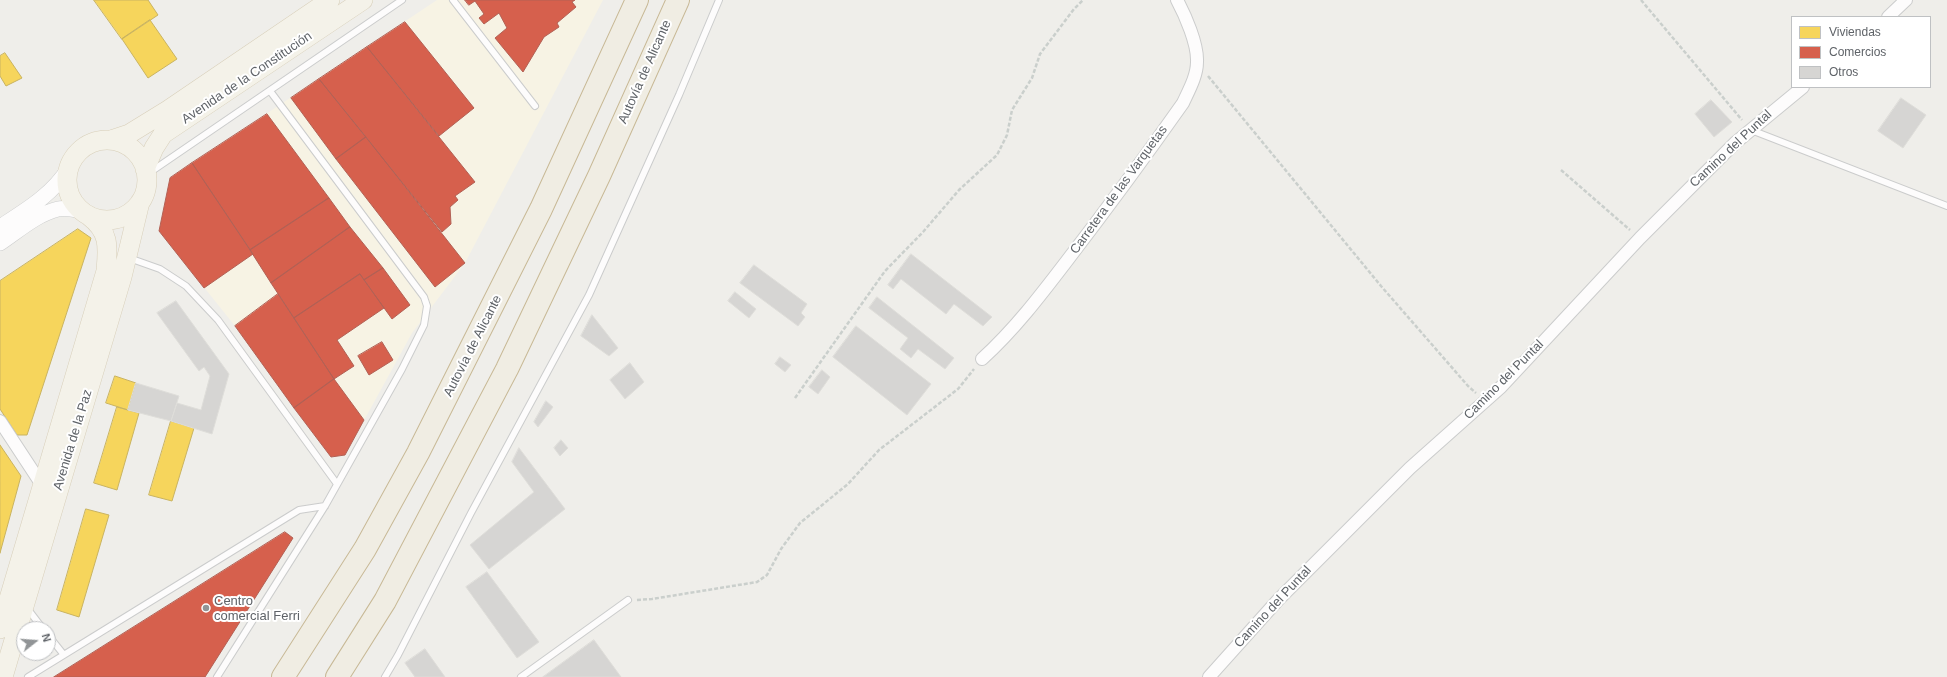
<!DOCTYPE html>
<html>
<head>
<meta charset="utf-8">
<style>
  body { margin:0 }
  #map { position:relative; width:1947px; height:677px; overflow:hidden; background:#efeeea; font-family:Arial,sans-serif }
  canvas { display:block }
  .legend { position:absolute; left:1791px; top:16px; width:140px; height:72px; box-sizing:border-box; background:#fff; border:1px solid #bfc1c3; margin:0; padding:5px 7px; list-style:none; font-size:12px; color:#5f6368 }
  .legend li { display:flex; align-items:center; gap:8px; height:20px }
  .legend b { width:20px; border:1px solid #bfc1c3 }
  .north { position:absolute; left:16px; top:621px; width:40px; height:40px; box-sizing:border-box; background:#fff; border:1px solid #bfc1c3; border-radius:50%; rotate:73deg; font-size:11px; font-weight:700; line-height:16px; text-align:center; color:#5f6368 }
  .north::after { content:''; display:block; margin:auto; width:14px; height:18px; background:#919496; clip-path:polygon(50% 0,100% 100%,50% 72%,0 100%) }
</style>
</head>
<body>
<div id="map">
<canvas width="1947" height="677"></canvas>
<ul class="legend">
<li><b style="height:11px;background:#f6d55c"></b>Viviendas</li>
<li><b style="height:11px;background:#d6604d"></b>Comercios</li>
<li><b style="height:11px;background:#d6d5d3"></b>Otros</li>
</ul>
<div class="north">N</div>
</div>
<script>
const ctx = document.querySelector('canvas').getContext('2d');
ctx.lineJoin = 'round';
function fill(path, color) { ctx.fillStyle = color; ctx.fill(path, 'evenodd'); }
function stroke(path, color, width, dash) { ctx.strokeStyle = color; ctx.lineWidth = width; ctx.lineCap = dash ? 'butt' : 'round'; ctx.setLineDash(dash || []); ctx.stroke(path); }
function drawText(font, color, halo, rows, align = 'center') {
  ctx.font = font + ' Arial,sans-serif'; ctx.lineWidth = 4; ctx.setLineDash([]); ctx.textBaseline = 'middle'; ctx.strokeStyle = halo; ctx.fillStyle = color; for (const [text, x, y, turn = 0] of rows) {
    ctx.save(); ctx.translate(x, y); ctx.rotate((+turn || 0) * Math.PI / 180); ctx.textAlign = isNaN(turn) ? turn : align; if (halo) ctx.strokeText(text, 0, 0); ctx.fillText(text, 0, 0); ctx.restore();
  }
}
const commercial = new Path2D(`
  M437,0h166l-138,263 -53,70 -67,122 -14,2 -96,-131 -76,-95 11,-53z`);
const homes = new Path2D(`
  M94,0h54l10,15 -36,24z
  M150,20l27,39 -29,19 -26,-39z
  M5,53l17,25 -16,8 -6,-10v-20z
  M78,229l13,9 -64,197h-10l-17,-26v-128z
  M115,376l21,7 -8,27 -22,-7z
  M117,407l22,6 -22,77 -23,-7z
  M171,421l23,7 -22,73 -23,-6z
  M0,445l21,31 -21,77z
  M86,509l23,6 -30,102 -22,-7z`);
const shops = new Path2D(`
  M465,0h110l-3,2 4,5 -19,16 2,4 -15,10 -21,35 -28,-34 12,-10 -8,-15 -15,11 -5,-6 5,-4 -9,-13 -6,4z
  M405,22l69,86 -35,28 -72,-89z
  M367,47l108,135 -20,14 3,4 -8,7 1,17 -9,8 -123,-153z
  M319,79l47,58 -30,22 -45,-61z
  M267,114l62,84 -79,52 -58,-87z
  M366,137l99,126 -30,24 -99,-128z
  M192,163l61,91 -49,34 -45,-57 11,-53z
  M329,198l21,29 -79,56 -21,-33z
  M350,227l33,41 -19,12 -4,-6 -66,44 -23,-35z
  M383,268l27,37 -18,14 -28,-39z
  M360,274l24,34 -47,32 17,26 -20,13 -40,-61z
  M278,294l56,85 -40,29 -59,-82z
  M382,342l11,18 -24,15 -11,-19z
  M334,379l30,41 -19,35 -14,2 -37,-49z
  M285,532l8,6 -88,139h-151z`);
const building = new Path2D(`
  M1901,98l25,17 -23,33 -25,-17z
  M1711,100l21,22 -18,15 -19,-23z
  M911,254l81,63 -9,9 -29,-22 -8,10 -45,-35 -8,10 -5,-4z
  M754,265l53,39 -6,9 4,4 -7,9 -58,-43z
  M735,292l21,17 -7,9 -21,-17z
  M877,297l77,61 -9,11 -27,-20 -7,9 -11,-9 8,-11 -39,-30z
  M176,301l53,73 -17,60 -41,-13 6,-18 24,7 9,-34 -6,-9 -5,4 -42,-58z
  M592,315l26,33 -9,8 -28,-20z
  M856,326l75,58 -24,31 -74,-58z
  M780,357l11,8 -6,7 -10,-8z
  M630,363l14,19 -19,17 -15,-19z
  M822,370l8,7 -12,17 -9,-7z
  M136,383l43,13 -8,25 -43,-11z
  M546,401l7,6 -15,20 -4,-5z
  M561,440l7,8 -8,8 -6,-8z
  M519,448l46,61 -76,60 -19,-24 64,-53 -22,-30z
  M487,572l52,70 -22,16 -51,-71z
  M594,640l27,37h-78z
  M425,649l20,28h-30l-10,-14z`);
const path = new Path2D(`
  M1641,0l101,120
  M1208,76l173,210 87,100 8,7
  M1561,170l69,60
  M795,398l90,-127 38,-39 36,-42 38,-35 10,-20 5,-25 20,-32 8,-24 34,-45 9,-9
  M637,600l15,-1 105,-17 10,-7 14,-26 19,-26 48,-39 31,-34 79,-61 16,-20`);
const service = new Path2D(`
  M453,0l82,106
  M1751,130l196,76
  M149,173l253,-173
  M129,258l31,11 26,17 32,34 119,164
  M27,608l16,21
  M48,635l16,20
  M28,677l271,-167 26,-4
  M217,677l108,-171 77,-137 22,-44 3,-19 -3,-9 -154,-206
  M385,677l13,-22 73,-142 118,-218 90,-200 40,-95
  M521,677l107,-77`);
const minor = new Path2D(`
  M1888,17l18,-17
  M982,359c32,-29 58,-63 84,-97 40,-52 79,-105 117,-159 6,-13 14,-27 14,-41 1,-18 -12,-47 -20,-62
  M0,421l42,64
  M1209,677l69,-77 132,-132 91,-81 139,-149 95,-95 68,-56`);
const tertiary = new Path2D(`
  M0,227c26,-17 52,-32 69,-59
  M0,243c18,-12 37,-29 58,-34 8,-2 17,1 25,2`);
const primary = new Path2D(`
  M111,140l18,-6 39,-24 162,-110
  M67 180a40 40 0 1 1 80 0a40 40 0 1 1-80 0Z
  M145,169l9,-21 9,-14 200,-134
  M0,629l106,-358c2,-24 4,-39 -17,-55
  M3,677l119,-400 18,-75`);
const motorway = new Path2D(`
  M283,677l82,-128 53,-96 123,-244 96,-209
  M337,677l48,-76 122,-232 92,-193 79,-176`);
const markers = [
  [206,608,4,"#919496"]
];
const streetNames = [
  ["Autovía de Alicante",645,72,-66],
  ["Avenida de la Constitución",247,78,-34],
  ["Camino del Puntal",1731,149,-43],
  ["Carretera de las Varquetas",1119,190,-54],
  ["Autovía de Alicante",473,346,-63],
  ["Camino del Puntal",1504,380,-45],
  ["Avenida de la Paz",73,440,-73],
  ["Camino del Puntal",1273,607,-47]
];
const poiNames = [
  ["Centro",214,601],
  ["comercial Ferri",214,616]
];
fill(commercial, '#f7f3e4');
fill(homes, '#f6d55c');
stroke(homes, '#c9b360', 1);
fill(shops, '#d6604d');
stroke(shops, '#b26155', 1);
fill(building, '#d6d5d3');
stroke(building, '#deddd9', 1);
stroke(service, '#cbcccc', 8);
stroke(minor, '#cbcccc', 14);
stroke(tertiary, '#cbcccc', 16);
stroke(primary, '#d7ceb8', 20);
stroke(motorway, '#c8b996', 24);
stroke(path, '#cacfcc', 2.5, [4, 2]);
stroke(service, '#fdfcfc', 6);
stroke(minor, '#fdfcfc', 12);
stroke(tertiary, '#fdfcfc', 15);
stroke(primary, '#f4f2e9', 19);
stroke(motorway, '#f0ede3', 22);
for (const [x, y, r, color] of markers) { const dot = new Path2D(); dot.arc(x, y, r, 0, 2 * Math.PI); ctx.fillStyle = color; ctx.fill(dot); stroke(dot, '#fff', 1.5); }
drawText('13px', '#5f6368', '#fff', streetNames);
drawText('13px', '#5f6368', '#fff', poiNames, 'left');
</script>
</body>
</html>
